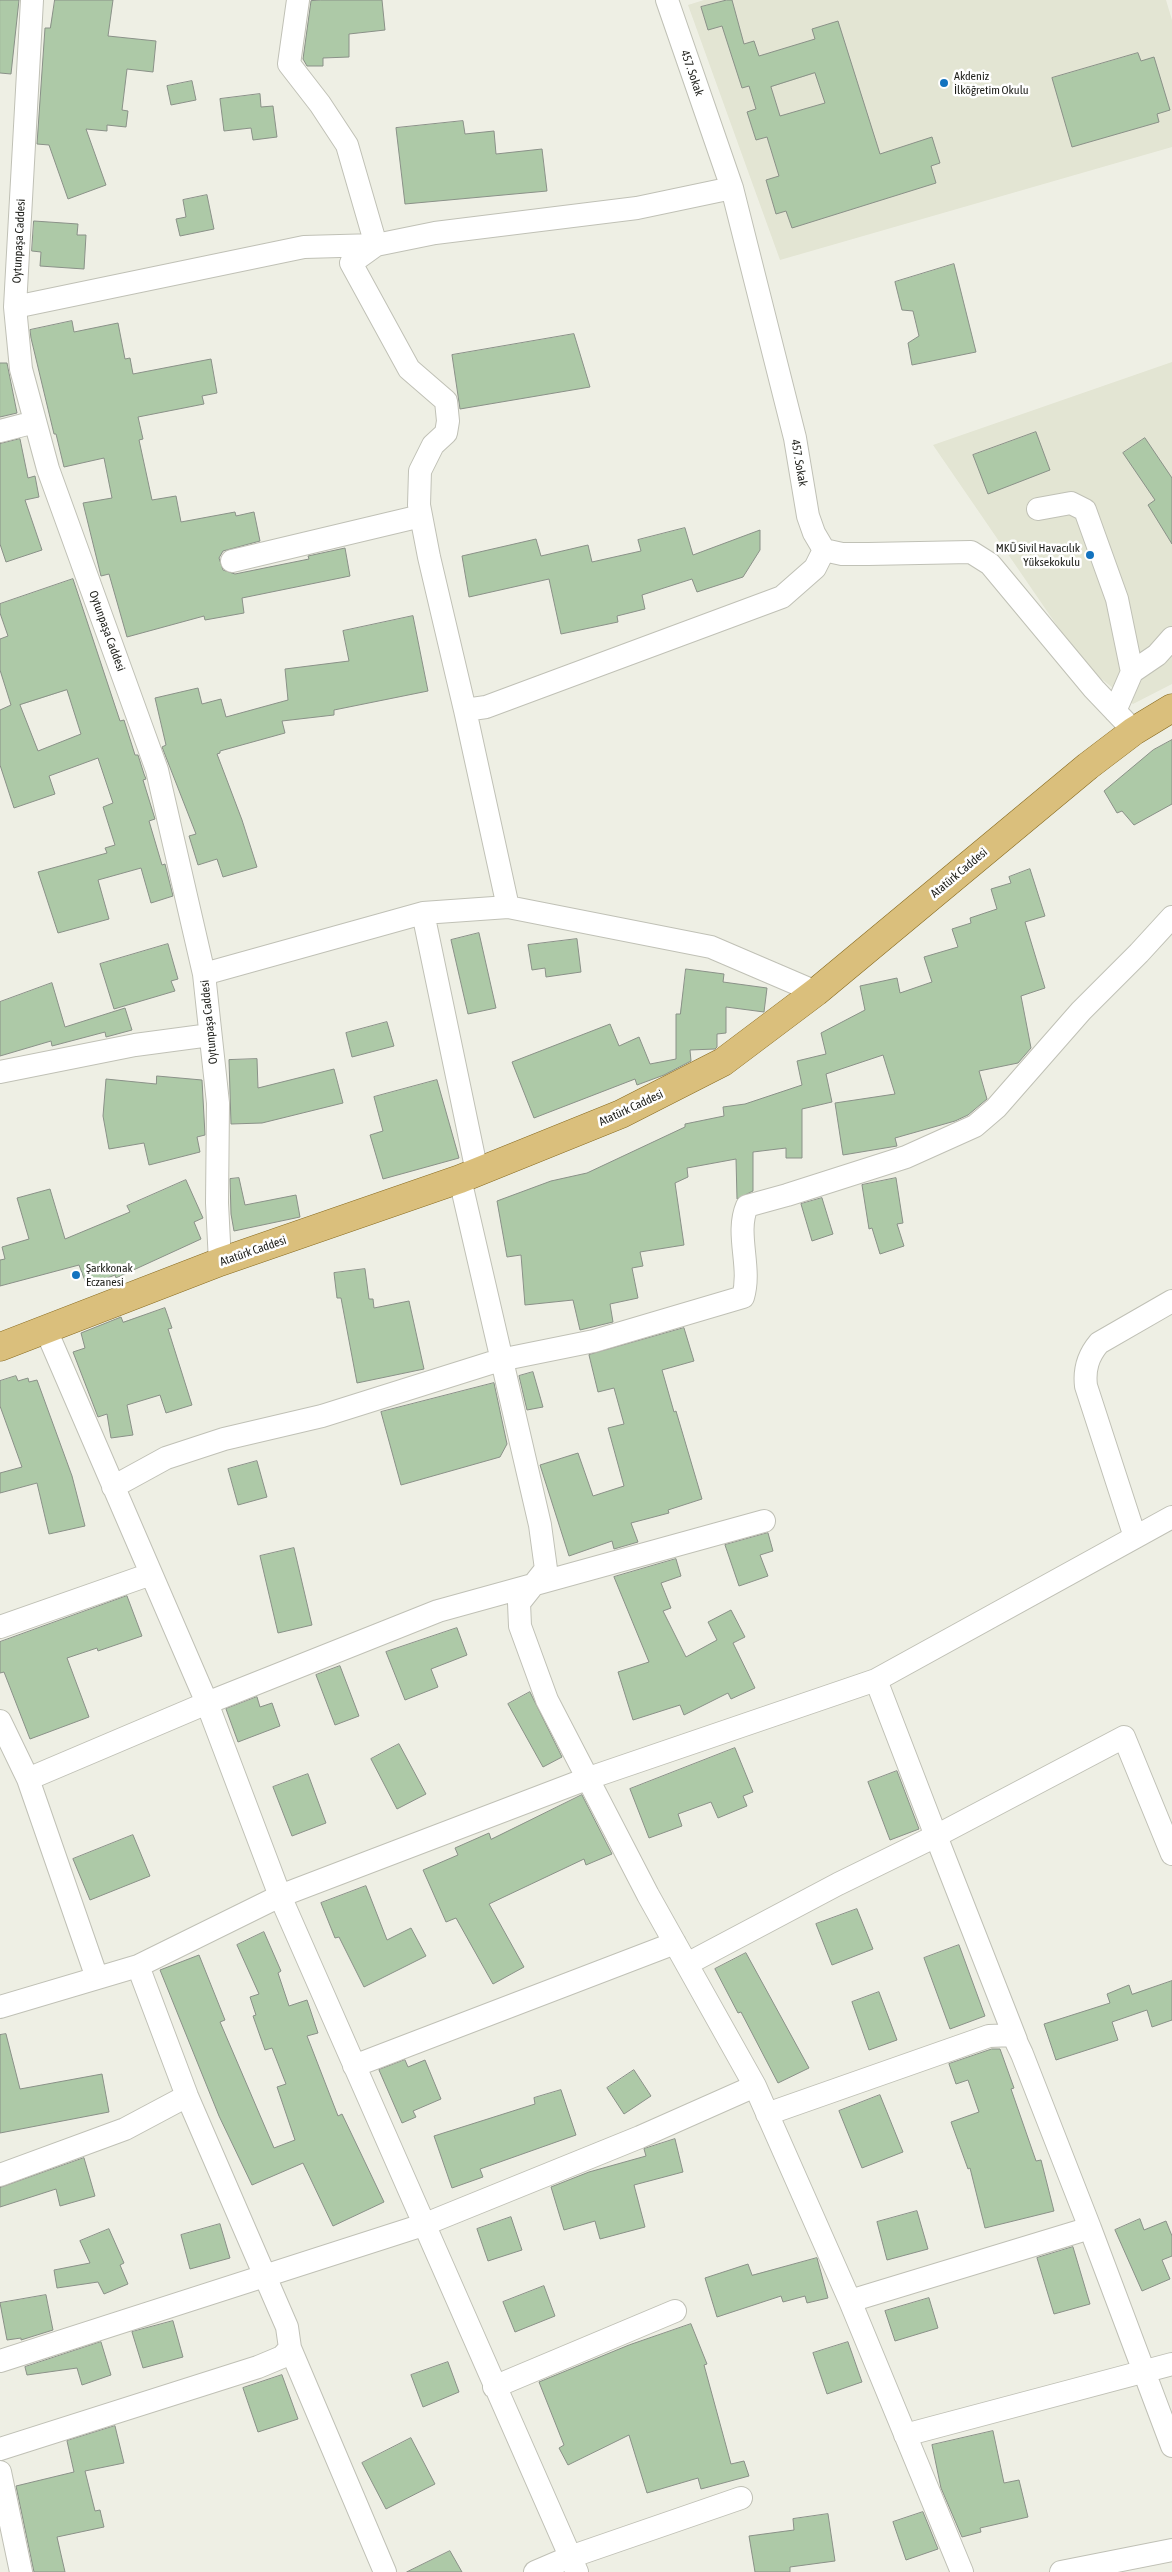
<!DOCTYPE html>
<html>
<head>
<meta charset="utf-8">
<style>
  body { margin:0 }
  canvas { display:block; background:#eeefe4 }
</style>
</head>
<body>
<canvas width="1172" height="2572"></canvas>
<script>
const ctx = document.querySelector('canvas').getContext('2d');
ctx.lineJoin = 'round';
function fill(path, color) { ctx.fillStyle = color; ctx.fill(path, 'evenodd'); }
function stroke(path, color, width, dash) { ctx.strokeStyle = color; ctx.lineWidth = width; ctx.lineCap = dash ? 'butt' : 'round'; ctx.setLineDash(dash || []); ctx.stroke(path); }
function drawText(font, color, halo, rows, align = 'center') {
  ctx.font = font + ' "Asap Condensed",sans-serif'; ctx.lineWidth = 5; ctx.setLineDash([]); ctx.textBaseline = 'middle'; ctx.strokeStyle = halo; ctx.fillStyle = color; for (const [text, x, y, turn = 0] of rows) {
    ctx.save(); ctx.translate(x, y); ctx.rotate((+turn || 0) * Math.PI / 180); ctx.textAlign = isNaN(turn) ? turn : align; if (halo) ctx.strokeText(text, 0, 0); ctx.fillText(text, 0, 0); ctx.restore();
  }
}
const built = new Path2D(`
  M704,0h462l6,20v127l-392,113 -92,-255z
  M1172,362v322l-39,20 -49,-39 -151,-220z`);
const building = new Path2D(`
  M0,0h19l-8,74 -11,-1z
  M55,0h58l-5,36 48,5 -3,31 -26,-3 -5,41 6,1 -2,16 -19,-2v6l-21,-2 20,56 -38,14 -19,-54 -12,-1 8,-116h5z
  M321,0h61l3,30 -36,4v23l-26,1v8h-16l-4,-7 8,-58z
  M727,0h5l12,44 10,-3 5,15 56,-17 -3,-10 26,-8 42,133 52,-17 8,26 -9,3 5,17 -144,45 -6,-17 -10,3 -10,-34 13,-4 -12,-39 -11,3 -9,-28 9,-3 -7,-23 -7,2 -20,-62 -14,4 -7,-23zM815,73l10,30 -45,13 -9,-29z
  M1138,53l3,8 13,-4 16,53 -13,4 2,8 -87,25 -20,-69z
  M192,81l4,19 -25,5 -4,-19z
  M260,94l1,13 12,-1 4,31 -24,3 -2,-12 -27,3 -4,-32z
  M463,121l2,13 29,-3 2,23 46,-5 5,42 -142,13 -9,-76z
  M207,195l7,34 -34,7 -4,-17 10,-2 -3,-17z
  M34,221l44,3 -1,11h9l-2,34 -44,-3 1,-14 -9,-1z
  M954,264l22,88 -64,13 -4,-22 11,-7 -6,-25 -11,-1 -7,-28z
  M72,321l2,11 44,-9 7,36 5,-1 3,16 78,-15 6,34 -15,3 2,8 -66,13 5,22 -4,1 13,60 24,-4 5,26 54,-10 1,4 18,-4 6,29 -37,10 -4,7 4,12 12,4 74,-15 -1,-3 37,-8 5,28 -108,22 2,15 -39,7 -1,-4 -77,21 -18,-63 -8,2 -18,-73 29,-5 -8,-40 -40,9 -8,-33h-2l-23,-96 -1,-8z
  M574,334l16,53 -130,22 -8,-54z
  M0,363h7l10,50 -17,4z
  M1036,432l14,38 -62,24 -15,-39z
  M1145,438l27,40v66l-24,-39 7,-5 -32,-47z
  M20,439l8,39 7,-2 4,21 -14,3 17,50 -36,12 -6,-18v-100z
  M685,528l8,27 67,-25v20l-17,27 -46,15 -5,-13 -50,16 3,14 -28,7 1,6 -57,12 -12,-55 -80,18 -7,-41 74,-17 5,17 47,-11 4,17 49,-11 -3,-11z
  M73,579l47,142 4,-1 11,35h3l6,19 2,5 -3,1 12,39 -6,2 13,44 3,-1 8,32 -22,7 -10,-35 -43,12 11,39 -51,14 -20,-61 69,-19 -2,-5 10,-3 -12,-38 10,-4 -15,-45 -49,18 6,18 -41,14 -14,-43v-55l11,-5 -11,-35v-31l8,-3 -8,-23v-9zM67,690l14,44 -43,17 -18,-46z
  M413,616l15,75 -94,19v5l-52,6 3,12 -65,18v2l-3,1 25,66 15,47 -34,10 -6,-18 -19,6 -9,-29 7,-2 -34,-87 4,-2 -11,-47 43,-10 4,16 19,-5 5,18 62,-17 -3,-31 64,-8 -6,-30z
  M1172,740v64l-38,21 -12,-14 -5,2 -13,-22 49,-41z
  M1030,869l15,47 -20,6 20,66 -24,8 10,52 -13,15 -39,8 8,28 -19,16 -13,6 -60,17 2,8 -54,9 -8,-52 60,-9 -12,-39 -57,19 6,28 -30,7v49h-16v-10l-33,4v39l-16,8 -1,-40 -49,9 1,9 -13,6 9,62 -44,7 3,14 -11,2 6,30 -28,6 3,18 -33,8 -7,-30 -48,5 -4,-50 -14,2 -10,-56 54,-20 36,-8 98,-46v-3l39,-8 -1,-9 22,-3 57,-19 -5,-24 29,-7 -5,-21 44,-23 -5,-24 37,-8 3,15 32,-11 -8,-25 34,-10 -6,-18 19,-6 -1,-5 27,-9 -6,-20 20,-6 -2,-6z
  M479,933l17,75 -28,6 -17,-74z
  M577,939l4,33 -35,5 -1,-9 -13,2 -4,-25z
  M168,944l10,35 -7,2 4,10 -61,18 -14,-45z
  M686,969l38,5 -1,8 44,6 -3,24 -38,-5v26l-9,1v13l-2,2 -25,1 1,11 -27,14 -27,10 -2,-6 -101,39 -22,-56 98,-38 9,22 20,-9 11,27 26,-5v-45h4z
  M52,983l13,44 60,-19 7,22 -26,7 -1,-5 -53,14 -1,-5 -51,15v-54z
  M387,1022l7,24 -42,11 -6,-24z
  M257,1059l1,29 76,-19 9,34 -81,20 -31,1 -2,-64z
  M157,1076l45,4 3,55 -8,2 3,15 -51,13 -5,-22 -35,6 -6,-33 3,-37 50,5z
  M437,1080l22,78 -76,21 -13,-44 13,-4 -9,-34z
  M239,1178l6,27 51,-10 4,22 -66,14 -3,-17 -1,-35z
  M896,1178l7,45 -6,1 7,22 -24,8 -8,-26 -3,1 -7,-44z
  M186,1180l17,38 -9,4 7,17 -85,39 -1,-3 -28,11 -8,-21 -79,21v-26l5,-1 -3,-12 27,-8 -12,-41 33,-9 15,50 65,-27 -3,-6z
  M822,1198l11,36 -21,7 -11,-37z
  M365,1269l4,30h4l1,9 35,-7 15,68 -67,14 -16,-85h-4l-3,-25z
  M165,1308l7,20 -4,1 24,76 -26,8 -6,-18 -33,10 6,30 -22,3 -4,-24 -9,3 -25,-65 12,-4 -4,-15 40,-16 2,5z
  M684,1328l10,33 -32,9 12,42 2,-1 26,88 -34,11 1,3 -38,10 7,19 -24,7 -2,-8 -43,15 -29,-91 38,-12 15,43 31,-10 -16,-58 16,-4 -10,-36 -16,4 -9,-37z
  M533,1372l10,35 -16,3 -8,-34z
  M16,1376l2,5 10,-3 1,4 8,-2 35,96 13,50 -36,8 -12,-51 -37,10v-20l22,-6 -22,-61v-25z
  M494,1383l13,61 -7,13 -99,28 -20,-73z
  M257,1461l10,36 -29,8 -10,-36z
  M768,1533l5,18 -13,4 8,21 -29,10 -14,-41z
  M294,1548l18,77 -34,8 -18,-77z
  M676,1559l5,17 -20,7 10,25 -8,3 23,46 31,-17 -9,-18 23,-12 14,27 -12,6 22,45 -24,11 -3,-6 -44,22 -4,-10 -47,15 -15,-48 31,-10 -35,-85z
  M127,1596l15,40 -44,15 -1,-3 -30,10 22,59 -59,22 -26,-67 -4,1v-31z
  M457,1628l10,27 -36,14 7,18 -33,13 -19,-48z
  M340,1666l19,50 -24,9 -19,-50z
  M530,1692l32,65 -19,10 -35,-63z
  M257,1697l3,10 12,-4 8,23 -42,16 -12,-33z
  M399,1744l27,50 -29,15 -26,-50z
  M735,1748l18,44 -10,4 4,10 -29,12 -7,-16 -33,12 4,12 -33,12 -19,-49z
  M897,1771l22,58 -29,11 -22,-58z
  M308,1774l18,49 -34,13 -19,-49z
  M582,1795l30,59 -26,11 -2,-6 -95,45 35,63 -31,17 -37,-66 -10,4 -23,-52 35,-15 -3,-7 34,-15 2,6z
  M133,1835l17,41 -60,24 -17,-41z
  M366,1886l21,54 24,-12 15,28 -62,31 -25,-50 -4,1 -14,-35z
  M857,1909l16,40 -41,16 -16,-41z
  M264,1932l17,39 -3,2 11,33 18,-6 11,33 -11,3 31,80 4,-2 42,88 -51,24 -30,-63 -51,22 -33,-69 -59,-146 39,-15 26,65 -5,2 54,126 21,-8 -18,-53 9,-3 -14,-36 -7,2 -12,-34 3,-1 -6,-18 9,-3 -22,-49z
  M959,1945l26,71 -35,13 -26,-71z
  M746,1953l63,115 -31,15 -37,-71 -3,1 -23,-44z
  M1172,1981v39l-20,7 -5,-17 -35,12 6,18 -62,20 -12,-36 66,-21 -3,-9 22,-9 3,9z
  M879,1992l18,48 -28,10 -17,-48z
  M6,2034l14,55 82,-15 7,38 -109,21v-98z
  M992,2049h8l14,39 -3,1 25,72 5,-1 13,51 -69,17 -15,-60 -2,1 -17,-47 28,-10 -11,-32 -12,4 -7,-20z
  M405,2060l3,7 17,-7 16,39 -28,12 3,6 -14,6 -23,-53z
  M634,2070l17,26 -27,18 -17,-26z
  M561,2090l15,45 -96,34 3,8 -31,11 -18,-52 101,-32 -1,-6z
  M880,2095l23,57 -41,16 -23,-57z
  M675,2139l8,33 -49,13 11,42 -45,12 -5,-18 -31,9 -13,-43 38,-15 57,-16 -2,-7z
  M84,2158l11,38 -35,10 -4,-17 -56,18v-19z
  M917,2211l11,38 -41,11 -10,-38z
  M511,2217l11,33 -34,11 -11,-32z
  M1140,2219l4,11 22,-9 6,15v20l-10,4 8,19 -28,12 -27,-61z
  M220,2224l10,34 -40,11 -9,-34z
  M109,2229l15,34 -4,2 8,19 -24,10 -6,-12 -41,6 -3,-18 36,-7 -10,-22z
  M1073,2247l17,57 -36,10 -17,-56z
  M817,2258l11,40 -21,5 -2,-7 -22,6 -2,-6 -64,21 -12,-39 43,-14 4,11z
  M544,2286l11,30 -40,16 -12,-30z
  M46,2295l7,35 -32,10v-2l-14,2 -7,-37z
  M929,2298l9,30 -43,13 -10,-30z
  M173,2321l10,36 -40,11 -11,-36z
  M691,2324l16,40 -3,1 27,99 13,-3 5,15 -48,13 -3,-11 -51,15 -18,-58 -61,30 -9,-17 5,-3 -25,-63 90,-37z
  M101,2342l10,33 -29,10 -5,-17 -50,7 -2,-8z
  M848,2342l14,40 -35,12 -14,-41z
  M448,2362l11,30 -36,15 -12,-32z
  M282,2375l16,44 -40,13 -15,-44z
  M115,2426l9,37 -39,8 10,40 5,-1 4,17 -47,10 8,35h-31l-18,-86 58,-14 -7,-31z
  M993,2431l11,52 15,-3 9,37 -48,11 1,4 -19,5 -21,-49 -9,-43z
  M411,2438l24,46 -49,25 -24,-46z
  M923,2512l15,37 -32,11 -13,-38z
  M828,2514l7,47 -45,6v5h-35l-6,-36 45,-6 -1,-11z
  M450,2551l12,21h-55z`);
const minor = new Path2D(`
  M32,0l-17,307 6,62 27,100 109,301 47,204 14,129 -1,100 3,59
  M298,0l-9,64 31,40 27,41 29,100 -25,18 58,106 37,32 2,20 -2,12 -13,12 -13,26 -1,34 10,52 36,153
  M667,0l65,188 63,250 13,78 6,17 10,17 18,4h26l103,-2 19,12 104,125 40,42
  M15,307l289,-60 72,-2 59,-12 202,-25 95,-20
  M0,431l35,-9
  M1038,509l33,-6 14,7 32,89 15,73 -17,39
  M232,561l189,-45
  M1132,672l25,-17 15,-17
  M508,907l-43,-197 21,-3 296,-110 33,-29 9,-18
  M423,913l54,259
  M204,974l219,-61 85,-6 203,40 105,45
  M0,1072l135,-27 75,-10
  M460,1179l80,346 6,44 -27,34 1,23 27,74 101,195 107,191 95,215 112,271
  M46,1330l161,373 73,193 297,676
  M113,1487l53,-29 58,-19 98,-23 178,-56 94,-19 149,-44c9,-30 -8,-63 4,-91l40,-11 119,-38 69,-31 21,-18 85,-97 58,-58 33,-36
  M1135,1537l-49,-151c-2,-17 2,-30 13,-43l73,-42
  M0,1627l151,-53
  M876,1680l296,-163
  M0,1721l28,58 69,199
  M28,1779l179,-76 231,-92 326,-90
  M0,2007l138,-41 142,-70 309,-118 287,-98 60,156 -98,48 -151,80
  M1016,2040l-80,-204 188,-99 48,117
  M354,2066l321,-123
  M767,2114l222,-78 24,-1 9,19 68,174 -240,73
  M0,2175l125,-46 62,-33
  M1090,2228l82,218
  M290,2348l95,224
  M0,2361l423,-136 217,-88 115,-51
  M494,2387l181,-76
  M905,2435l267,-71
  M0,2449l258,-82 24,-10 8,-9 -3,-21 -100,-231 -49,-130
  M0,2472l21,100
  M535,2572l35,-15 171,-59
  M1061,2572l111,-22`);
const major = new Path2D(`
  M0,1347l220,-85 240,-83 161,-65 102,-52 93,-70 272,-226 46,-35 38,-23`);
const markers = [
  [944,83,5,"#1373bf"],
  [1090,555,5,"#1373bf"],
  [76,1275,5,"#1373bf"]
];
const streetNames = [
  ["457. Sokak",692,73,71],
  ["Oytunpaşa Caddesi",19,241,-87],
  ["457. Sokak",799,463,80],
  ["Oytunpaşa Caddesi",107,631,70],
  ["Atatürk Caddesi",959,873,-40],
  ["Oytunpaşa Caddesi",209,1022,-96],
  ["Atatürk Caddesi",631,1108,-25],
  ["Atatürk Caddesi",253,1251,-19]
];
const poiNames = [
  ["Akdeniz",954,76],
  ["İlköğretim Okulu",954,90],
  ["MKÜ Sivil Havacılık",1080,548,"right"],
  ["Yüksekokulu",1080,562,"right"],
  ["Şarkkonak",86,1268],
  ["Eczanesi",86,1282]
];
fill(built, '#e3e5d3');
fill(building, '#adc9a7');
stroke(building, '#8a9188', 1);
stroke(minor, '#c0c1b6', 24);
stroke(major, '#886b21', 29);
stroke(minor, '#fff', 22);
stroke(major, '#dabf7c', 28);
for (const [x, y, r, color] of markers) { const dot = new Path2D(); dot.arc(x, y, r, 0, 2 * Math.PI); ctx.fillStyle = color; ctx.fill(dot); stroke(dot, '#fff', 2); }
drawText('12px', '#1e1f1a', '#fff', streetNames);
drawText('12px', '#1e1f1a', '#fff', poiNames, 'left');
</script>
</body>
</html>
